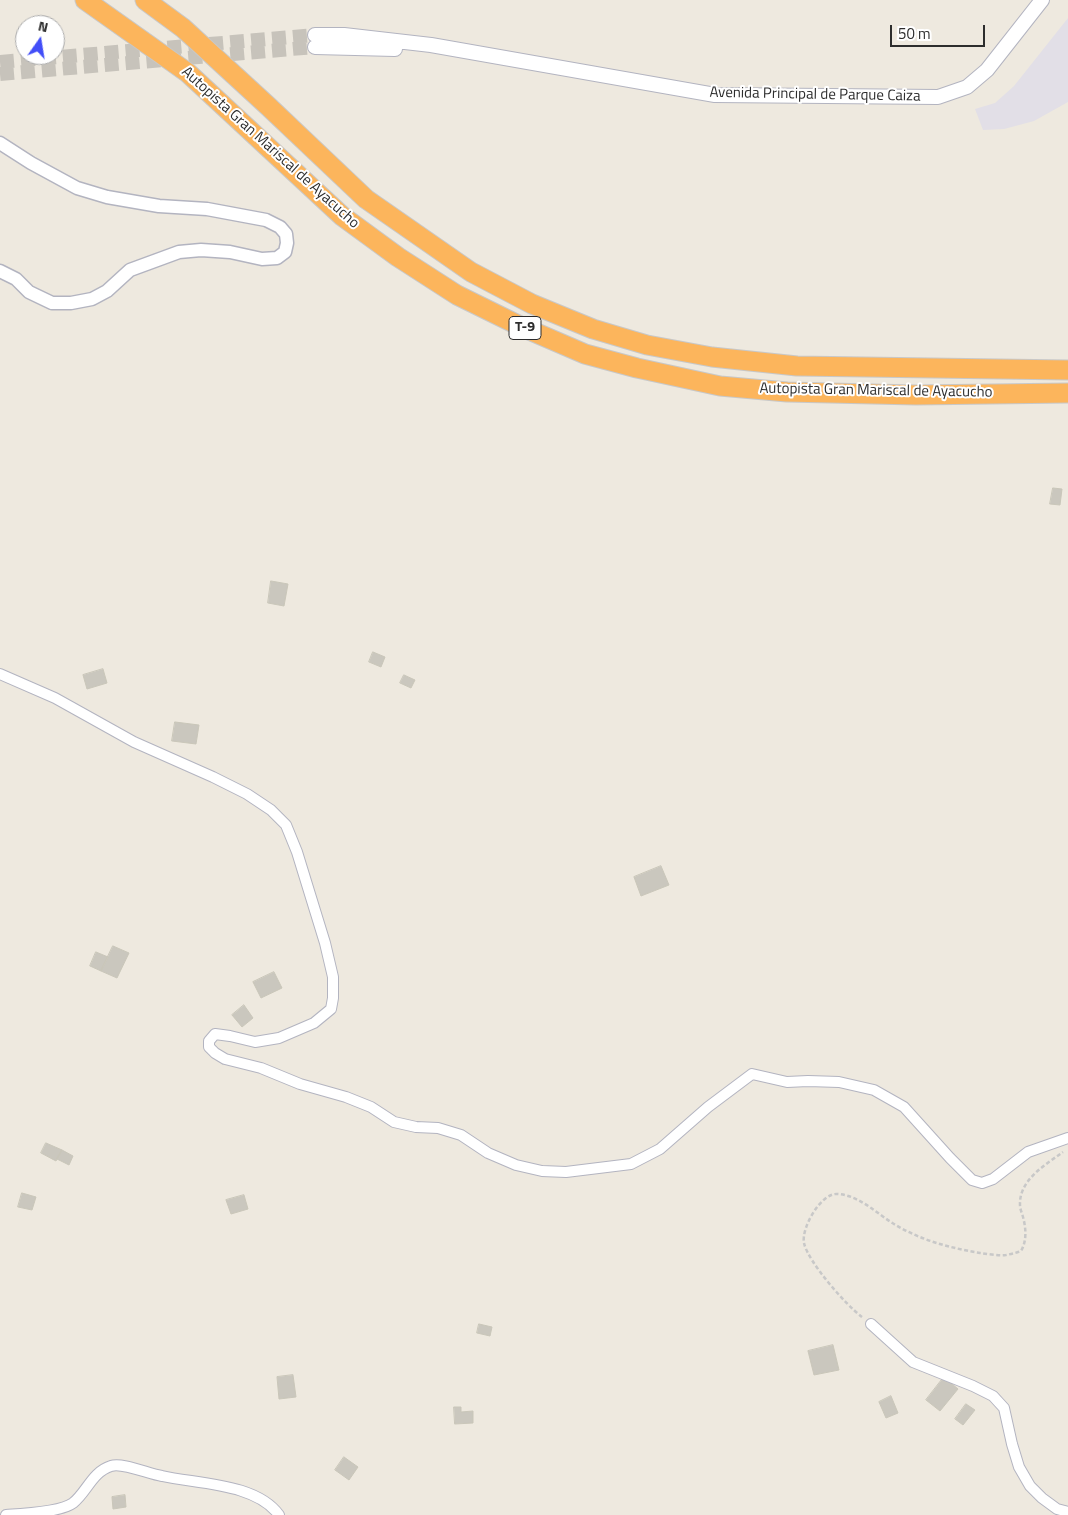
<!DOCTYPE html>
<html>
<head>
<meta charset="utf-8">
<style>
  body { margin:0 }
  #map { position:relative; width:1068px; height:1515px; overflow:hidden; background:#eee9df; font-family:"Titillium Web",sans-serif }
  canvas { display:block }
  .north { position:absolute; left:15px; top:15px; width:50px; height:50px; box-sizing:border-box; background:#fff; border:1px solid #ababab; border-radius:50%; rotate:13deg; font-size:14px; font-weight:700; line-height:20px; text-align:center; color:#2d2d2d }
  .north::after { content:''; display:block; margin:auto; width:18px; height:22px; background:#424ef8; clip-path:polygon(50% 0,100% 100%,50% 72%,0 100%) }
  .scale { position:absolute; left:890px; top:25px; width:95px; height:22px; box-sizing:border-box; border:2px solid #2d2d2d; border-top:0; padding-left:6px; font-size:15px; line-height:18px; white-space:nowrap; color:#2d2d2d; -webkit-text-stroke:4px #fff; paint-order:stroke }
</style>
</head>
<body>
<div id="map">
<canvas width="1068" height="1515"></canvas>
<div class="north">N</div>
<div class="scale">50 m</div>
</div>
<script>
const ctx = document.querySelector('canvas').getContext('2d');
ctx.lineJoin = 'round';
function fill(path, color) { ctx.fillStyle = color; ctx.fill(path, 'evenodd'); }
function stroke(path, color, width, dash) { ctx.strokeStyle = color; ctx.lineWidth = width; ctx.lineCap = dash ? 'butt' : 'round'; ctx.setLineDash(dash || []); ctx.stroke(path); }
function drawText(font, color, halo, rows, align = 'center') {
  ctx.font = font + ' "Titillium Web",sans-serif'; ctx.lineWidth = 4; ctx.setLineDash([]); ctx.textBaseline = 'middle'; ctx.strokeStyle = halo; ctx.fillStyle = color; for (const [text, x, y, turn = 0] of rows) {
    ctx.save(); ctx.translate(x, y); ctx.rotate((+turn || 0) * Math.PI / 180); ctx.textAlign = isNaN(turn) ? turn : align; if (halo) ctx.strokeText(text, 0, 0); ctx.fillText(text, 0, 0); ctx.restore();
  }
}
const industrial = new Path2D(`
  M1068,18v84l-34,19 -30,8 -21,1 -8,-21 20,-6 19,-17z`);
const building = new Path2D(`
  M1053,488l9,1 -2,16 -10,-1z
  M271,581l17,3 -4,22 -16,-3z
  M373,652l12,5 -4,10 -12,-5z
  M103,669l4,14 -20,6 -4,-14z
  M404,675l11,5 -4,8 -11,-5z
  M175,722l24,3 -3,19 -24,-3z
  M661,866l8,19 -28,11 -7,-19z
  M113,946l16,7 -12,25 -16,-7z
  M96,952l12,5 -7,14 -11,-5z
  M274,972l8,16 -21,10 -8,-16z
  M244,1005l9,13 -11,9 -10,-12z
  M46,1143l16,7 -6,11 -15,-8z
  M62,1150l11,6 -4,9 -12,-6z
  M22,1193l14,4 -4,13 -14,-3z
  M244,1195l4,14 -17,5 -5,-14z
  M479,1324l13,3 -2,9 -13,-3z
  M833,1345l6,25 -25,5 -6,-24z
  M293,1375l3,22 -17,2 -2,-22z
  M944,1377l14,12 -18,22 -14,-11z
  M891,1396l7,17 -12,5 -7,-16z
  M966,1404l9,6 -12,15 -8,-6z
  M454,1407h7v5l12,-1v12l-18,1z
  M344,1457l14,10 -9,13 -14,-10z
  M125,1495l1,12 -13,2 -1,-12z`);
const secondaryTunnel = new Path2D(`
  M0,62l315,-27
  M0,74l315,-27`);
const path = new Path2D(`
  M862,1317c-16,-12 -54,-55 -58,-74 -3,-15 17,-50 33,-49 22,1 39,19 57,30 26,16 56,24 86,29 8,1 18,3 26,2 5,-1 10,-2 15,-4 6,-10 5,-23 2,-34 -1,-4 -3,-8 -3,-12 -1,-25 25,-40 43,-53`);
const minor = new Path2D(`
  M0,674l55,24 79,44 79,35 34,17 24,16 15,15 11,27 28,91 8,34v21l-2,11 -17,14 -35,15 -24,4 -25,-6 -15,-2 -6,7v6l6,6 10,6 36,9 39,16 46,13 25,10 23,15 22,5 22,1 23,7 27,18 28,12 26,6 24,1 65,-8 29,-15 48,-42 44,-33 35,8 21,-1 31,1 35,8 30,17 46,51 22,22 10,3 11,-4 35,-27 40,-14
  M871,1324l42,38 60,24 20,10 11,12 8,36 7,23 11,19 12,12 15,11 11,3
  M6,1515c16,-1 55,-3 67,-12 14,-11 19,-31 38,-37 11,-4 38,8 51,10 35,8 94,7 117,39`);
const tertiary = new Path2D(`
  M0,143l31,20 46,25 30,9 52,9 48,3 59,11 14,7 6,7 1,9 -2,9 -8,6 -15,1 -32,-7 -29,-2 -22,2 -49,18 -23,21 -15,8 -21,4h-19l-23,-11 -13,-13 -16,-8`);
const secondary = new Path2D(`
  M315,35h29l87,10 284,50 223,2 29,-10 20,-17 55,-70
  M315,47l80,2`);
const motorway = new Path2D(`
  M85,0l103,73 154,143 56,41 59,38 63,31 65,28 52,14 83,18 67,6 129,3 152,-2
  M145,0l38,28 86,79 97,92 105,73 61,32 61,25 54,16 65,12 85,9 271,4`);
const shields = [
  [525,328,32]
];
const shieldNames = [
  ["T-9",525,328]
];
const streetNames = [
  ["Avenida Principal de Parque Caiza",815,95,1],
  ["Autopista Gran Mariscal de Ayacucho",270,148,42],
  ["Autopista Gran Mariscal de Ayacucho",876,391,1]
];
fill(industrial, '#e2dfe7');
fill(building, '#cac7be');
stroke(building, '#c9c6b9', 1);
stroke(secondaryTunnel, '#c7c3bb', 14, [14, 7]);
stroke(minor, '#b3b4c0', 12);
stroke(tertiary, '#b3b4c0', 15);
stroke(secondary, '#b3b4c0', 16);
stroke(motorway, '#c8c8c8', 21);
stroke(path, '#c8c8c8', 2.5, [4, 2.5]);
stroke(minor, '#fff', 10);
stroke(tertiary, '#fff', 12);
stroke(secondary, '#fff', 14);
stroke(motorway, '#fcb55c', 19);
for (const [x, y, w] of shields) { const box = new Path2D(); box.roundRect(x - w / 2, y - 11.5, w, 23, 4); ctx.fillStyle = '#fff'; ctx.fill(box); stroke(box, '#2d2d2d', 1); }
drawText('bold 14px', '#2d2d2d', null, shieldNames);
drawText('15px', '#2d2d2d', '#fff', streetNames);
</script>
</body>
</html>
